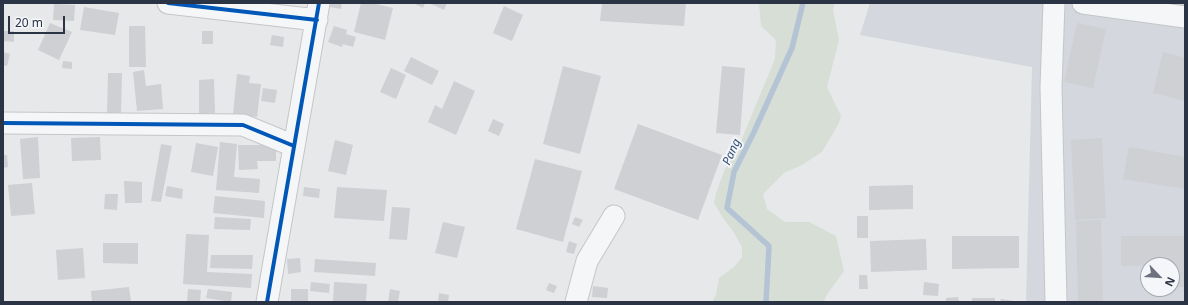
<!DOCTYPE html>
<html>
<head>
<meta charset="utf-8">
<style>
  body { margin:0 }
  #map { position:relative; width:1188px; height:305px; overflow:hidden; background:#e6e8ea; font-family:"Noto Sans",sans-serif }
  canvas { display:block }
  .frame { position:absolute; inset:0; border:4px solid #2b3445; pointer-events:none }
  .north { position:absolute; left:1140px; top:257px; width:40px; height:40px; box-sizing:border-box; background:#f4f6f9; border:1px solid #a4a8b1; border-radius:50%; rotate:115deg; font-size:11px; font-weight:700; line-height:16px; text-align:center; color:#2b3445 }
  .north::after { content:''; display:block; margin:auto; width:14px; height:18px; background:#6c737f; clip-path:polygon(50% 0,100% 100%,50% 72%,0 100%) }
  .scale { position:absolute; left:8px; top:16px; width:57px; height:18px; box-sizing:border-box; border:2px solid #2b3445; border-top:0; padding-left:5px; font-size:12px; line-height:14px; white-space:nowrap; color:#2b3445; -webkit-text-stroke:3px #f4f6f9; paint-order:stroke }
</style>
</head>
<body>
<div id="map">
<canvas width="1188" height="305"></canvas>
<div class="frame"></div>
<div class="north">N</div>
<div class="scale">20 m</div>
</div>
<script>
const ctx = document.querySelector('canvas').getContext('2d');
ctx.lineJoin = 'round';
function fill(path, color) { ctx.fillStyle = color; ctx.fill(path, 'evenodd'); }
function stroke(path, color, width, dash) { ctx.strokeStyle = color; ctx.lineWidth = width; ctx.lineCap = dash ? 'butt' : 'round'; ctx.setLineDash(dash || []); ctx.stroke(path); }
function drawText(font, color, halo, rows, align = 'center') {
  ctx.font = font + ' "Noto Sans",sans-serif'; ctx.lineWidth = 4; ctx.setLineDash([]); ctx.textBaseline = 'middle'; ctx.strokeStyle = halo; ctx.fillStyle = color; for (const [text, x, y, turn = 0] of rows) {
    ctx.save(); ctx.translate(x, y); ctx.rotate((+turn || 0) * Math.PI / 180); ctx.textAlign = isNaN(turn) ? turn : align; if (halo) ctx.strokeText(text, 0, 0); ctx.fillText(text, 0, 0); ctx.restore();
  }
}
const built = new Path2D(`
  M870,3h315v299h-159l6,-235 -172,-32zM1148,265h24v24h-24z`);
const green = new Path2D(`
  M759,3h76l-2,7 6,30 -12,47 14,29 -2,7 -17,29 -20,13 -18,8 -21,21 4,15 18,13h24l27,14 8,35 -18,25 -2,6h-112l4,-7 3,-17 15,-11 8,-10v-10l-9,-16 -10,-13 -9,-15 2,-10 9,-24 14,-23 36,-87 1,-19 -15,-14z`);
const stream = new Path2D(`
  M766,302l3,-56 -42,-38 7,-36 20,-40 38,-84 11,-45`);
const building = new Path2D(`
  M326,3h16l-1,6 -16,-3z
  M361,3h11l21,5 -8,32 -31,-8z
  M413,3h12l-2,5z
  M429,3h18l-3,7z
  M602,3h84l-2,23 -84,-5z
  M54,4l21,1 -1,16 -21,-1z
  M504,6l19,9 -11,26 -19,-8z
  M84,7l35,6 -4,22 -35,-5z
  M50,23l22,9 -13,28 -21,-10z
  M1077,23l29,6 -13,59 -29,-6z
  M129,26h16l1,41h-17z
  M334,26l13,4 -1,4 10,3 -3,10 -10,-3 -1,3 -14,-5z
  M3,31h11v11l-11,-1z
  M202,31h11v13h-11z
  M272,35l12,2 -1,10 -13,-2z
  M3,52l7,2 -3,12 -4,-1z
  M1163,52l22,6v43l-32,-8z
  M411,57l28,14 -7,14 -28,-14z
  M63,61l9,1v7l-10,-1z
  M563,66l38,10 -21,78 -37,-10z
  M722,66l23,2 -5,67 -24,-2z
  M391,68l15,7 -10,24 -16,-7z
  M144,70l2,16 15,-2 2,25 -26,2 -4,-39z
  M108,73h14l-1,40h-14z
  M237,74l13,2 -1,7 12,1 -4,33 -24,-3z
  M214,79l1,34 -16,1v-34z
  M454,81l21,10 -19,44 -28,-13 7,-17 7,4z
  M263,88l14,2 -2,13 -14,-2z
  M493,119l11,5 -5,12 -11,-5z
  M638,124l84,31 -24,65 -84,-31z
  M38,137l2,41 -17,1 -3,-40z
  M100,137l1,23 -29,1 -1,-23z
  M1102,138l4,80 -31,2 -4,-80z
  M335,140l18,5 -7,30 -18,-4z
  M220,142l17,2 -3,33 26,2 -1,14 -43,-3z
  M196,143l22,4 -5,29 -22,-4z
  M161,144l11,2 -11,56 -10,-1z
  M238,145h38v16h-19l1,8 -19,1z
  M1129,147l56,10v32l-62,-10z
  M3,155h4l1,12 -5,1z
  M535,159l47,12 -19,71 -47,-13z
  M124,181l18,1v21h-17z
  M32,183l3,31 -24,2 -3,-31z
  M913,185v24l-44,1v-24z
  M167,186l16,3 -1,10 -17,-3z
  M304,187l16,2 -1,9 -16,-2z
  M337,187l50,3 -3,31 -50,-3z
  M105,194h13l-1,16 -13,-1z
  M215,196l50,5 -1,17 -51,-5z
  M392,207l18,1 -3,32 -18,-1z
  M857,216h11v22h-11z
  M215,217l36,2 -1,11 -36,-1z
  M575,217l8,3 -4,7 -7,-3z
  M1101,220l2,82h-25l-2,-81z
  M443,222l22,5 -8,31 -22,-5z
  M186,234l23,1 -2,37 45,2 -1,14 -68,-4z
  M952,236h67v32l-67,1z
  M1121,236h64v51h-8v-21l-5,-1 -51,1z
  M926,239l1,31 -56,2 -1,-31z
  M569,241l8,3 -3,10 -8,-2z
  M103,243h35v21l-35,-1z
  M83,248l2,30 -27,2 -2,-30z
  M211,255h42l-1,14 -42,-1z
  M300,258l1,14 -13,2 -1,-15z
  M315,259l61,4 -1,13 -61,-4z
  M859,275h8l1,14h-9z
  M311,282l19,2 -1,9 -19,-2z
  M334,282l33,2 -1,18h-33z
  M924,282l15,2 -1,12 -15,-1z
  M549,283l8,3 -3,7 -8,-3z
  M593,286l15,2 -1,10 -15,-1z
  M129,287l2,14 -39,1 -1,-11z
  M188,289l13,1 -1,12h-13z
  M208,289l24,3 -1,10 -25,-4z
  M291,289h17v13h-17z
  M390,289l10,2 -2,11h-10z
  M1153,289h10l-1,8 -9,-1z
  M439,293l10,2 -1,7h-10z
  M958,297l1,5h-13v-4z
  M972,298h23v4h-23z
  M1001,299l13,2v1h-14z`);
const minor = new Path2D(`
  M168,3l149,17
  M1054,3l-3,84 5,215
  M1083,3l102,14
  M3,123l240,2 51,21
  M267,302l52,-299
  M576,302l11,-41 27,-45`);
const cycleway = new Path2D(`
  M168,3l149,17
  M3,123l240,2 51,21
  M267,302l52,-299`);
const waterNames = [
  ["Pang",732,152,-66]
];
fill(built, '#d4d7dd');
fill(green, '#d6ded6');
stroke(stream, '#b4c4d5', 5.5);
fill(building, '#ced0d3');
stroke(minor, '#c4c6c8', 23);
stroke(minor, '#f5f6f7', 21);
stroke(cycleway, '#0057b8', 4);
drawText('italic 12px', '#34527a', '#f4f6f9', waterNames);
</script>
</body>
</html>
